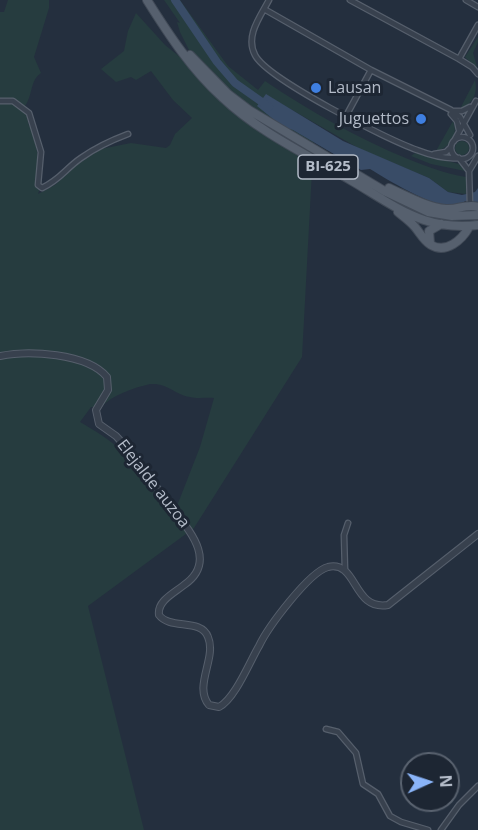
<!DOCTYPE html>
<html>
<head>
<meta charset="utf-8">
<style>
  body { margin:0 }
  #map { position:relative; width:478px; height:830px; overflow:hidden; background:#242f3e; font-family:"Open Sans",sans-serif }
  canvas { display:block }
  .north { position:absolute; left:400px; top:752px; width:60px; height:60px; box-sizing:border-box; background:#1d2633; border:2px solid #59626f; border-radius:50%; rotate:87deg; font-size:16px; font-weight:700; line-height:24px; text-align:center; color:#b4bcc9 }
  .north::after { content:''; display:block; margin:auto; width:21px; height:27px; background:#8ab4f8; clip-path:polygon(50% 0,100% 100%,50% 72%,0 100%) }
</style>
</head>
<body>
<div id="map">
<canvas width="478" height="830"></canvas>
<div class="north">N</div>
</div>
<script>
const ctx = document.querySelector('canvas').getContext('2d');
ctx.lineJoin = 'round';
function fill(path, color) { ctx.fillStyle = color; ctx.fill(path, 'evenodd'); }
function stroke(path, color, width, dash) { ctx.strokeStyle = color; ctx.lineWidth = width; ctx.lineCap = dash ? 'butt' : 'round'; ctx.setLineDash(dash || []); ctx.stroke(path); }
function drawText(font, color, halo, rows, align = 'center') {
  ctx.font = font + ' "Open Sans",sans-serif'; ctx.lineWidth = 6; ctx.setLineDash([]); ctx.textBaseline = 'middle'; ctx.strokeStyle = halo; ctx.fillStyle = color; for (const [text, x, y, turn = 0] of rows) {
    ctx.save(); ctx.translate(x, y); ctx.rotate((+turn || 0) * Math.PI / 180); ctx.textAlign = isNaN(turn) ? turn : align; if (halo) ctx.strokeText(text, 0, 0); ctx.fillText(text, 0, 0); ctx.restore();
  }
}
const green = new Path2D(`
  M8,0h41v8l-15,49 7,16c-11,7 -8,22 -16,33l4,20 3,2 7,33 3,6v14l-4,13 17,-9 23,-21 23,-15 30,-6 35,5 4,-3 5,-11 17,-16 -19,-18 -22,-29 -15,9 -5,-3 -15,5 -15,-13 23,-18 4,-20 8,-18 29,32 20,16 6,-7 -11,-22 -3,-10 3,1 -16,-23h16l48,66 30,24 7,-9c46,31 92,57 143,78 21,8 35,14 58,18v17l-18,-2 -19,-14 -69,-29 -94,-54 48,38 -12,224 -108,171 -106,78 56,224h-144v-818h4zM150,384c19,-1 23,10 40,13 8,2 17,0 24,1l-14,49 -25,64c-21,-18 -34,-40 -53,-59 -12,-13 -27,-21 -42,-30l11,-15 9,1c12,-13 33,-20 50,-24z
  M478,37v5l-5,11 5,17 -13,-13z
  M475,80c3,13 -2,24 -15,29z
  M453,121c6,13 -3,27 -17,30z
  M455 148a7 7 0 1 1 14 0a7 7 0 1 1-14 0Z
  M415,153l44,11 6,7 -34,-7 -20,-8z`);
const water = new Path2D(`
  M266,94l77,47 86,37 19,14 14,3 13,-3 3,-4v14l-13,-1c-2,2 -4,5 -7,5 -20,5 -70,-26 -88,-37l-9,1 -68,-40 -10,-3 -26,-21z`);
const river = new Path2D(`
  M175,0l42,62 18,21 34,24`);
const minor = new Path2D(`
  M269,0c-9,17 -24,36 -14,55 12,24 133,85 162,95 13,5 27,9 40,8
  M350,0l109,59 13,8 6,7
  M466,0l12,7
  M264,9l107,61 80,40 9,7 10,18
  M459,59l19,-34
  M0,101h13l16,12 12,39 -3,33 4,3c19,-9 23,-19 39,-30 14,-10 31,-18 47,-24
  M452,111h10l8,-4
  M451,114l6,7 2,9
  M346,116l25,-46
  M451 148a11 11 0 1 1 22 0a11 11 0 1 1-22 0Z
  M454,141l22,-40
  M434,154l12,-2 5,-5
  M459,158l10,13
  M469,171l1,33
  M469,171l9,-15
  M345,571l-1,-36 4,-12
  M326,729l12,3 18,21 7,31 15,10 12,22 11,6 27,8
  M441,830l18,-25 19,-19`);
const tertiary = new Path2D(`
  M0,356c28,-6 87,-3 107,21l1,13 -12,20 3,14 17,12 10,11c15,18 28,37 42,56 18,24 52,57 16,82 -10,8 -27,16 -25,30 11,15 42,3 49,22 9,21 -15,49 1,68l10,2c16,-8 31,-46 40,-61 9,-19 50,-74 69,-79 30,-7 24,44 60,38l90,-71`);
const primary = new Path2D(`
  M147,0c22,35 45,70 75,97 38,36 86,58 130,84 24,14 46,30 72,39 18,6 36,7 54,5
  M190,55l38,39 21,16 137,82 42,20 24,4 26,-1
  M389,188c18,8 37,19 57,21 12,1 21,-6 32,-2
  M398,212c6,5 12,9 17,15 5,6 9,14 16,18 15,9 31,-5 38,-18
  M430,243l-1,-12 12,-7`);
const markers = [
  [316,88,6,"#3f7fe0"],
  [421,119,6,"#3f7fe0"]
];
const shields = [
  [328,167,60]
];
const shieldNames = [
  ["BI-625",328,167]
];
const poiNames = [
  ["Lausan",328,88],
  ["Juguettos",409,119,"right"]
];
const streetNames = [
  ["Elejalde auzoa",153,484,52]
];
fill(green, '#263c3f');
fill(water, '#394c67');
stroke(river, '#394c67', 8);
stroke(minor, '#565f6c', 7);
stroke(tertiary, '#565f6c', 8);
stroke(primary, '#414a57', 10);
stroke(minor, '#38414e', 4.5);
stroke(tertiary, '#38414e', 6);
stroke(primary, '#56606e', 8);
for (const [x, y, r, color] of markers) { const dot = new Path2D(); dot.arc(x, y, r, 0, 2 * Math.PI); ctx.fillStyle = color; ctx.fill(dot); stroke(dot, '#1d2633', 2); }
for (const [x, y, w] of shields) { const box = new Path2D(); box.roundRect(x - w / 2, y - 12, w, 24, 4.5); ctx.fillStyle = '#1d2633'; ctx.fill(box); stroke(box, '#b4bcc9', 1.5); }
drawText('bold 15px', '#b4bcc9', null, shieldNames);
drawText('16px', '#b4bcc9', '#1d2633', poiNames, 'left');
drawText('16px', '#b4bcc9', '#1d2633', streetNames);
</script>
</body>
</html>
